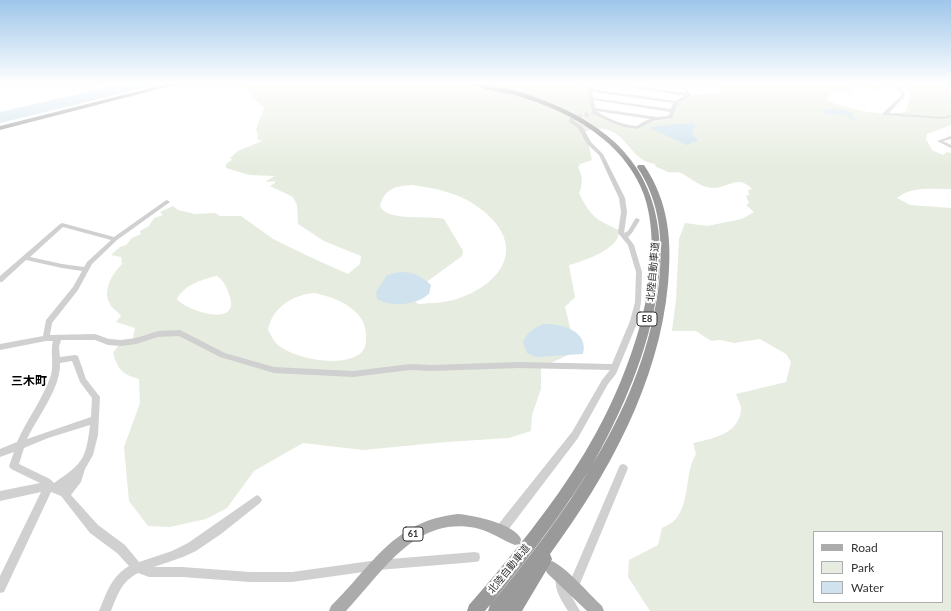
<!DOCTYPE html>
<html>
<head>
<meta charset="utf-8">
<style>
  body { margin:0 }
  #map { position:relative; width:951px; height:611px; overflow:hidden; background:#fff; font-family:Lato,sans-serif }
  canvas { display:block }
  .legend { position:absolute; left:813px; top:531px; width:130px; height:72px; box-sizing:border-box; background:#fff; border:1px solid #adadad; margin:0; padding:5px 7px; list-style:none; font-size:12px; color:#333 }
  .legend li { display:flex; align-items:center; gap:8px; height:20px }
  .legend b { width:20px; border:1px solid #adadad }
</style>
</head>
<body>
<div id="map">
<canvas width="951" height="611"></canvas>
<ul class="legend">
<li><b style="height:5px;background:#ababab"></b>Road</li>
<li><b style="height:11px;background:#e6ecdf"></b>Park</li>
<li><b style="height:11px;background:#cfe2ee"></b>Water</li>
</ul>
</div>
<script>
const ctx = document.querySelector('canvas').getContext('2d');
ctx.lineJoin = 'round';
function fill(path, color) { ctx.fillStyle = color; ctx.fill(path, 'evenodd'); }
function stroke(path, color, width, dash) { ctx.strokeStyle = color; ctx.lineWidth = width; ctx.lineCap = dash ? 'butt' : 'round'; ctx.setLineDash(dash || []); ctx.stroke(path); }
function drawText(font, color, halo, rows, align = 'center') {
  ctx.font = font + ' Lato,"Noto Sans JP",sans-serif'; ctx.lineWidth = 4; ctx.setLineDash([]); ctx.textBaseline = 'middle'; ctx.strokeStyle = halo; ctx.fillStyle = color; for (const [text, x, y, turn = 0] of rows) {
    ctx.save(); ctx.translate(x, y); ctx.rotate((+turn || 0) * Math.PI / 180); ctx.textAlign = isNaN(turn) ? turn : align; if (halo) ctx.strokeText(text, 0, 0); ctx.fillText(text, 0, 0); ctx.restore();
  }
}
const green = new Path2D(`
  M240,84h341l10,12 -1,4 2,8 -2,3c15,10 31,17 50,18l4,-5 28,-6 6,-16 14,-7 25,-2 8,-9h159l-4,7 -22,-5 -7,3v5l-13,-3 -8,3v2l-4,3c13,9 66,20 80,12l4,-13 -5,-14h46v41l-24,9 -1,5 6,11 11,5 4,-3 4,1v36c-17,0 -41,-3 -54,9l13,7 41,3v403h-301l-22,-34 1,-17 29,-15 4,-17c4,-2 10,-5 13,-8 16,-19 9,-46 21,-66l-3,-11c18,-4 47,-9 48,-34 0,-4 -3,-10 -5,-15l50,-12 5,-20 -5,-8 -26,-15 -26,4 -14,-3 -9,1 -15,-10h-24l4,-31 3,-61 6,-16 22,3 35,-7 12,-7 -8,-7 3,-2 -3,-7 3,-1 -1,-5 4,-1c-14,-15 -24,-1 -38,-1 -12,0 -21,-8 -31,-14 -5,-3 -10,-1 -15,-2 -5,-2 -7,-4 -12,-5l-1,-3c-30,-3 -29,-49 -73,-31l7,14 3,13 -12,4 -2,4c5,8 5,16 1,25 11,23 17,27 40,37 2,19 -36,31 -50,35l6,32 -10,10 11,44 -35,17v21l-9,26 -1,16 -22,7 -63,4 -83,8 -60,-7 -49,28 -27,37 -21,11 -36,8 -22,-1 -19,-25 -5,-54 16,-44 -1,-24c-17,-5 -21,-9 -26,-26l5,-7 14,-3 3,-15 -19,-6 5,-6c-3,-5 -9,-7 -11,-12 -8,-13 2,-30 12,-40l-1,-7 -10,-2 9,-8 6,-2 6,-7 9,-4 -1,-3 9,-5 5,-8 9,-3 -3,-3 13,-6 5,4 17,4 20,-1 5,3h21l32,23 37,18 38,17 12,-10 1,-8 -37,-15 -26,-17 -1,-19 -4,-8 -23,-11 5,-3v-2l-7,1 -2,-1 9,-5 -26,-1 -23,-7v-4l6,-4 -2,-2 8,-7 24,-10 -5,-2 1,-3 -2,-7 8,-21zM412,185c22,3 48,8 66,22 49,35 29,75 -21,92 -13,4 -26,4 -39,5l-5,-5 8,-13 41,-30 1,-5 -19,-32c-15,-4 -58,3 -64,-13 5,-18 16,-20 32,-21zM217,276c7,5 9,10 12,18 14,37 -46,15 -52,5 7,-14 26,-20 40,-23zM314,293c21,4 52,16 52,42 0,7 0,12 -4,17 -18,17 -67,7 -84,-7 -4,-3 -7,-10 -10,-15 4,-22 24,-35 46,-37zM814,532h128v70h-128z`);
const water = new Path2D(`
  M121,84h39l-160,39v-11z
  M832,108l20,4v3l4,6 -11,-6 -20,-1 -1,-4z
  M692,123l4,3 -4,4 1,5 5,6 -12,4 -36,-17 5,-2z
  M400,272c14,0 21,4 31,13l-2,9c-13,11 -37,14 -52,5l-1,-7 11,-17z
  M543,324c19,-1 46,7 40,30l-47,3 -9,-4 -4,-11c3,-9 11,-14 20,-18z`);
const minorTunnel = new Path2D(`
  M571,119l21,-6`);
const minor = new Path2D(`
  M581,84h5l5,5 84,12 10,-5 -76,-12h13l64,9 -6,-9h4l7,11 -13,8 -6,15 -18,3 -7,3 -9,5c-17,-1 -31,-8 -46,-16l-4,-23zM592,92l81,11 -2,6 -77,-11zM594,100l76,12 -2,4 -11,1 -62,-9zM596,111l54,8 -7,3 -6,4c-15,-1 -28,-7 -41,-15z
  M891,84h5l8,8 1,4 -16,17 54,4 8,-2v2l-8,2 -60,-4v-2l18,-17v-3z
  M569,118h4v2l9,6 9,16 12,12 22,44 2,14 -3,21 4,-2 7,-12 2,-1 3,2 -8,13 -4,4 6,8 8,27 -1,30 -3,19 -22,53 -8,10 -30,54 -73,96 -4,1 -4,-1 -1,-4 1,-4 75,-94 30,-52 8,-10 -91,-2 -88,3 -21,-1 -57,7 -79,-4 -54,-16 -41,-21 -21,1 -22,7 -15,2 -13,-1 -13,-5h-34l-2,7 1,10 15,-2 3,1 8,23 14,18 -2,38 -5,20 -8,14 -4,13 -10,13 27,30 27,20 14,17 33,-11 16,-8 69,-48 3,2 2,3 -2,3 -39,31 -25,17 -13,6 -29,10h28l68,5h42l86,-12 97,-8 4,1 1,4 -1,4 -4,1 -97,8 -86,12h-42l-68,-5h-33l-11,-4c-17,9 -20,21 -27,38h-12c8,-19 12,-34 30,-45l-12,-13 -27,-20 -29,-37 -10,-4 -47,100 -4,1v-17l41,-84 -41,9v-10l40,-8 -29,-14 -2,-3 5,-14 -14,5v-8l17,-7c10,-23 26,-43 34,-67 3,-11 -1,-23 2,-34h-7l-46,9v-6l43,-8 3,-16 27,-33 9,-16 -20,-3 -36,-8 -24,22h-2v-6l60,-52 2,-1 52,14 51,-36 2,-1 3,2 -53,38 -25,24 -14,26 -26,33 -2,12 45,-1 14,5 12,1 15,-2 22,-7 22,-1 45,23 49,14 79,4 57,-7 21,1 88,-3 93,2 18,-43 5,-19 1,-30 -8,-27 -10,-12 3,-21 -2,-14 -20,-43 -12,-11 -9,-16 -9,-6zM63,227l48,13 -24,22 -3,5 -22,-3 -32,-7zM72,361l8,21 12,16 -1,19 -64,22c11,-23 34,-51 33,-76zM90,425c-4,35 -8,39 -36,58l-4,-4 -31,-15 5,-16 24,-10z
  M951,136v3l-8,2 8,4v3l-14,-7z
  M623,464l3,1 2,3 -51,123 -4,1 -4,-1 -1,-2 1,3 11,19h-12c-6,-10 -16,-24 -11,-36l4,-1 4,1 3,11 52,-121z`);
const major = new Path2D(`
  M458,514c15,1 57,10 63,25l-1,5 -5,1c-13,-5 -25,-14 -39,-17 -61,-13 -94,45 -130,83h-17l2,-5c42,-41 62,-85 127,-92z
  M552,561c15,7 37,33 50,45l2,5h-17l-40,-38 -2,-5 2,-5z`);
const highway = new Path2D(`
  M167,84h11l-178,46v-4z
  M471,84c39,0 95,22 126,44 112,77 51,237 -2,332 -31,54 -70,103 -110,151h-18l2,-6c42,-48 82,-97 115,-151 41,-66 86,-182 60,-259 -8,-22 -23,-42 -42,-57 -25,-21 -57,-34 -88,-43 -13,-3 -31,-5 -43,-11z
  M638,165h6c25,37 28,76 24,119 -9,99 -60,191 -118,270l2,5 -2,5 -28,47h-34l2,-6c77,-94 154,-197 169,-322 4,-41 2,-81 -22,-116z`);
const shields = [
  [647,319,20],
  [413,534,20]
];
const shieldNames = [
  ["E8",647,319],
  ["61",413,534]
];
const streetNames = [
  ["北陸自動車道",653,272,-85],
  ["北陸自動車道",509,569,-51]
];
const quarterNames = [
  ["三木町",29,381]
];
fill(green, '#e6ecdf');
fill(water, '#cfe2ee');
stroke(minorTunnel, '#d6d6d6', 4.5, [4.5, 2.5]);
fill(minor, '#d0d0d0');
fill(major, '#ababab');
fill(highway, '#9a9a9a');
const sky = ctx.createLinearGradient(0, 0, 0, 170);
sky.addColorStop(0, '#9ec6ea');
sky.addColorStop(0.49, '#fff');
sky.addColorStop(1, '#ffffff00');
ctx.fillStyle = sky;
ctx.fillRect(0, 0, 951, 170);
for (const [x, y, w] of shields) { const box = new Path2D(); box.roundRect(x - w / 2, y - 7, w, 14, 3); ctx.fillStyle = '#fff'; ctx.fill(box); stroke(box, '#333', 1); }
drawText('bold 9px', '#333', null, shieldNames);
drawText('10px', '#333', '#fff', streetNames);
drawText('bold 12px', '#000', '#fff', quarterNames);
</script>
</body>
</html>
